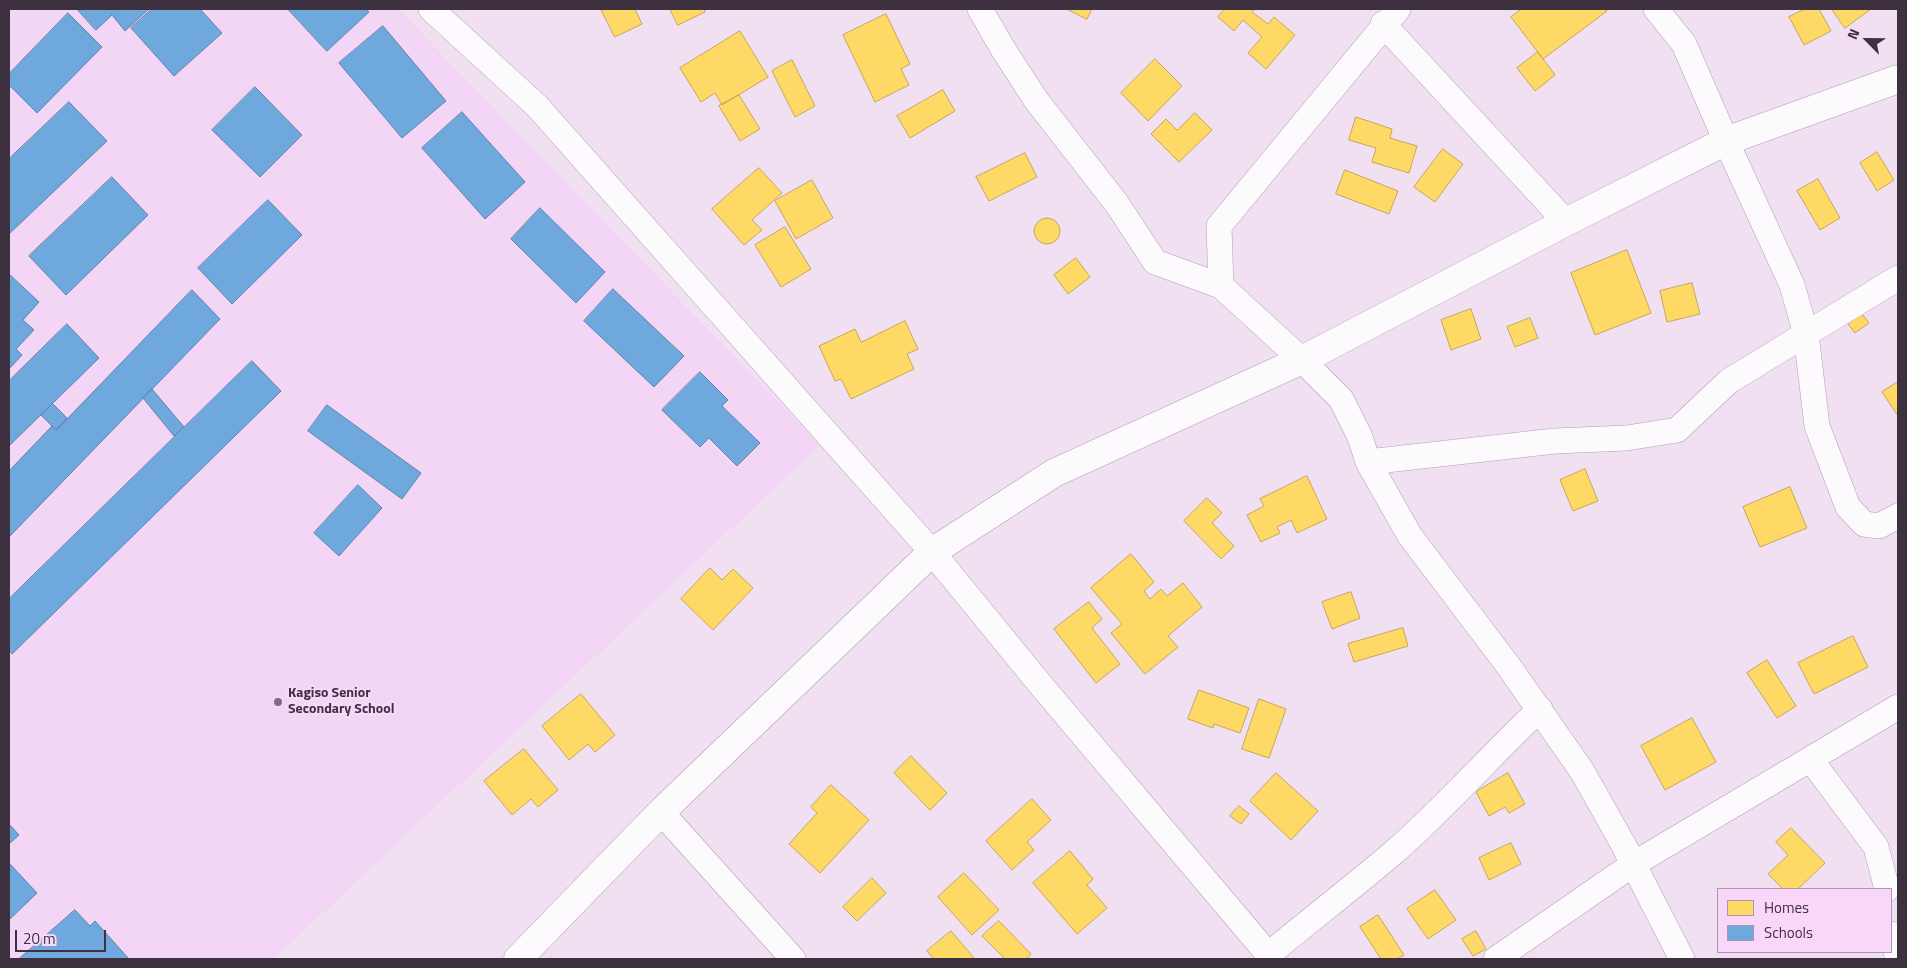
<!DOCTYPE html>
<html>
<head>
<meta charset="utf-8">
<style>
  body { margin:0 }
  #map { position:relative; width:1907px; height:968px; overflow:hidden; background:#f1dff2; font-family:"Titillium Web",sans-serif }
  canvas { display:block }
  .frame { position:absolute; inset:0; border:10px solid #3e313f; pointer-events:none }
  .legend { position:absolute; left:1717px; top:888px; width:175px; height:65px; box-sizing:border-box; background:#f8d7fa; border:1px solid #ae95af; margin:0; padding:6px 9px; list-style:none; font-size:15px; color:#3e313f }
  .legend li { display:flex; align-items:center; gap:10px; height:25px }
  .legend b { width:25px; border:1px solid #ae95af }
  .north { position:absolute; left:1842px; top:15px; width:50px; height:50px; -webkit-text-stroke:4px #f8d7fa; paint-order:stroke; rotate:293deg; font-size:14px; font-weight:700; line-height:20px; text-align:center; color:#3e313f }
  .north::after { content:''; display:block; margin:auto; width:18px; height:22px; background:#3e313f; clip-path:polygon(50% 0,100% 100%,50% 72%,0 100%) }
  .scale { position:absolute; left:15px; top:930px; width:91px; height:22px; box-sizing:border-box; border:2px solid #3e313f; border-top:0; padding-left:6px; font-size:15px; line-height:18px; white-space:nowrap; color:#3e313f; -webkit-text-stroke:4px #f8d7fa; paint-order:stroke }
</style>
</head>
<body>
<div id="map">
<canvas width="1907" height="968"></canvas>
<div class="frame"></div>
<ul class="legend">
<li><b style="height:14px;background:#ffd966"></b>Homes</li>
<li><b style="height:14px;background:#6fa8dc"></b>Schools</li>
</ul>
<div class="north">N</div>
<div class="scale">20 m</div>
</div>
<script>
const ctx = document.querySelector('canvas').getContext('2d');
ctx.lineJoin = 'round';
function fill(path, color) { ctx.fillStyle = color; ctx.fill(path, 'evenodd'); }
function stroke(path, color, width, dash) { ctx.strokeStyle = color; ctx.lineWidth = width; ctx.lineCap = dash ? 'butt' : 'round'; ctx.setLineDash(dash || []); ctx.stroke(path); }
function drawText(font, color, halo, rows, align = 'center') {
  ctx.font = font + ' "Titillium Web",sans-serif'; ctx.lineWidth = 5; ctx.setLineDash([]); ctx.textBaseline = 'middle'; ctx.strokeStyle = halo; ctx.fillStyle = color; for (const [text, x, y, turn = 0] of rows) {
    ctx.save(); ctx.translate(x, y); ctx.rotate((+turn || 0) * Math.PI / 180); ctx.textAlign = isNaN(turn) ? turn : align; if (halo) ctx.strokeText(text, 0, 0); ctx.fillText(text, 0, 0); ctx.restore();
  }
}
const built = new Path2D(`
  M9,9h389l422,436 -546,514h-265z`);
const homes = new Path2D(`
  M601,9h34l7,15 -27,13z
  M670,9h34l1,3 -27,13z
  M1067,9h25l-5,10z
  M1225,9h30l-3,3 16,12 6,-7 21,18 -29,34 -18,-16 14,-16 -19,-17 -9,11 -16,-14z
  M1522,9h83l2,2 -64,48 -32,-42z
  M1805,9h14l12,22 -27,14 -15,-28z
  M1832,9h39l-26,19z
  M886,14l24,50 -9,5 8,16 -34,17 -32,-67z
  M740,31l28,46 -46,28 -7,-12 -14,9 -21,-34z
  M1538,52l17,23 -20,16 -18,-23z
  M1155,59l27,27 -34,35 -27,-28z
  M792,60l23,46 -20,11 -23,-46z
  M943,90l12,21 -45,27 -13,-22z
  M739,95l21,34 -20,12 -21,-35z
  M1195,113l17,17 -33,32 -28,-28 15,-15 11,11z
  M1356,117l36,12 -2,9 27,8 -8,27 -37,-11 4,-14 -27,-8z
  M1443,149l20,15 -28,38 -21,-15z
  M1877,152l17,28 -17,11 -17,-28z
  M1025,153l12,24 -48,24 -13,-24z
  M759,168l23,25 -30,27 10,10 -18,15 -32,-36z
  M1345,170l53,21 -9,23 -53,-20z
  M1818,179l22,39 -20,12 -23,-39z
  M812,180l21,38 -37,21 -21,-38z
  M1034 231a13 13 0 1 1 26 0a13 13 0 1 1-26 0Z
  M785,227l26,42 -30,18 -26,-42z
  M1627,250l24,63 -56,22 -24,-62z
  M1076,258l14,19 -22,17 -14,-19z
  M1692,283l8,31 -33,8 -7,-31z
  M1471,309l10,30 -30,11 -10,-30z
  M1862,314l7,9 -14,10 -7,-9z
  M1530,318l8,20 -23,9 -8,-20z
  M905,321l13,28 -11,5 7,15 -63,30 -10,-20 -6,2 -16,-35 36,-17 6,13z
  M1898,382v34l-16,-24z
  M1585,469l13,32 -25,10 -13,-31z
  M1307,476l20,43 -30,14 -6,-13 -14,7 3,6 -19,9 -14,-27 17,-9 -4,-7z
  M1790,487l17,41 -47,19 -17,-40z
  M1207,498l15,15 -10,10 22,23 -13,13 -37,-38z
  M1131,554l23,28 -10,9 6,8 11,-10 6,7 16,-13 19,24 -34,29 10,11 -33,27 -34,-41 11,-9 -31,-36z
  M710,568l12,12 11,-11 20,19 -40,42 -32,-31z
  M1351,592l9,26 -28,11 -10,-27z
  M1089,602l13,17 -10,9 28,36 -24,19 -42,-54z
  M1403,628l5,18 -54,16 -6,-18z
  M1853,636l15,31 -54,27 -16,-31z
  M1767,660l29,46 -19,12 -30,-45z
  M1199,690l50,18 -9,25 -26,-9 -1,4 -25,-9z
  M581,694l34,41 -20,17 -7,-8 -19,16 -27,-34z
  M1259,699l27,10 -17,49 -27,-9z
  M1692,718l24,44 -51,28 -24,-44z
  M524,749l34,41 -20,17 -7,-8 -19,16 -28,-34z
  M911,756l36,37 -17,17 -36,-37z
  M1276,773l42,38 -27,29 -41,-39z
  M1508,773l17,31 -16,9 -4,-6 -16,9 -13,-24z
  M831,785l38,35 -49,53 -31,-29 28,-31 -6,-6z
  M1032,799l19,21 -24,22 7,8 -22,20 -26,-29z
  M1239,806l10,8 -8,10 -11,-8z
  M1791,828l34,35 -27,26h-15l-15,-15 20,-19 -12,-13z
  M1511,843l10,21 -32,16 -10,-22z
  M1070,851l23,28 -6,6 20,23 -30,26 -44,-51z
  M964,873l35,37 -27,25 -34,-38z
  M872,878l14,15 -29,28 -14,-14z
  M1435,890l21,30 -28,19 -21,-30z
  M1378,915l26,40 -7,4h-16l-21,-32z
  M999,921l32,33 -5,5h-21l-23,-23z
  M951,931l24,28h-41l-7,-8z
  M1476,931l10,18 -13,7 -11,-17z`);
const schools = new Path2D(`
  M77,9h72l-24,22 -13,-16 -16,15z
  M152,9h48l22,24 -48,43 -43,-48z
  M288,9h78l3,3 -42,39z
  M68,13l34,34 -65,66 -28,-28v-11z
  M383,26l63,75 -44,37 -63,-75z
  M255,87l47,48 -42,42 -48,-47z
  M69,102l38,39 -98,93v-75z
  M462,112l63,70 -40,37 -63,-71z
  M112,177l36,38 -82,80 -37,-39z
  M268,200l34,35 -70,69 -34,-36z
  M540,208l65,64 -29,31 -65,-64z
  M9,274l30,28 -16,18 11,10 -18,19 6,6 -13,14z
  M613,289l71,67 -30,31 -70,-66z
  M192,290l28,29 -211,218v-66l43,-45 4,4z
  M67,324l32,34 -90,88v-65z
  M252,361l29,30 -269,263 -3,-4v-51z
  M700,372l28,28 -6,6 38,37 -23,23 -28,-28 -9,9 -38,-37z
  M152,389l32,38 -10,9 -31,-38z
  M53,404l14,14 -11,12 -15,-15z
  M327,405l94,68 -19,26 -94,-68z
  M358,485l24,23 -43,48 -25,-23z
  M9,824l10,11 -10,9z
  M9,863l28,30 -28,27z
  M75,910l15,16 5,-5 34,38h-110z`);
const minor = new Path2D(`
  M431,9l106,97 395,446 108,132 232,275
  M980,9l23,40 33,51 81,104 38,58 66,24 -2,-60 179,-217
  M1656,9l28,35 42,97 66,144 14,49 11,92 31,81 16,17 15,2 19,-10
  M1383,24l183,198
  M1221,286l81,74 39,39 19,38 8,25 42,74 97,128 75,107 41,73 59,115
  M1368,462l187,-21 72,-3 50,-8 52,-49 169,-103
  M1811,760l65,87 11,42
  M661,812l132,147
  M1891,934l7,25
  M1269,954c41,-34 83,-66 124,-101 52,-45 97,-97 147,-144
  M1496,959l136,-94 266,-158`);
const tertiary = new Path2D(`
  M518,959l143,-147 271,-260 122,-79 248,-113 264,-138 160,-81 172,-62`);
const markers = [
  [278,702,5,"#7d6e7e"]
];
const poiNames = [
  ["Kagiso Senior",288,694],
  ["Secondary School",288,710]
];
fill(built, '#f3d6f5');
fill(homes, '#ffd966');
stroke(homes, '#c5a75a', 1);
fill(schools, '#6fa8dc');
stroke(schools, '#6084ad', 1);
stroke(minor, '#aea1af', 26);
stroke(tertiary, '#aea1af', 29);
stroke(minor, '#fdfafd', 25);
stroke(tertiary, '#fdfafd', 28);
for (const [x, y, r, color] of markers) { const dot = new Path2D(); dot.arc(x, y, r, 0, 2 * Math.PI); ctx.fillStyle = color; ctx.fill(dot); stroke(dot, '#f8d7fa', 2); }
drawText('bold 14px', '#3e313f', '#f8d7fa', poiNames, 'left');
</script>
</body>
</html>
